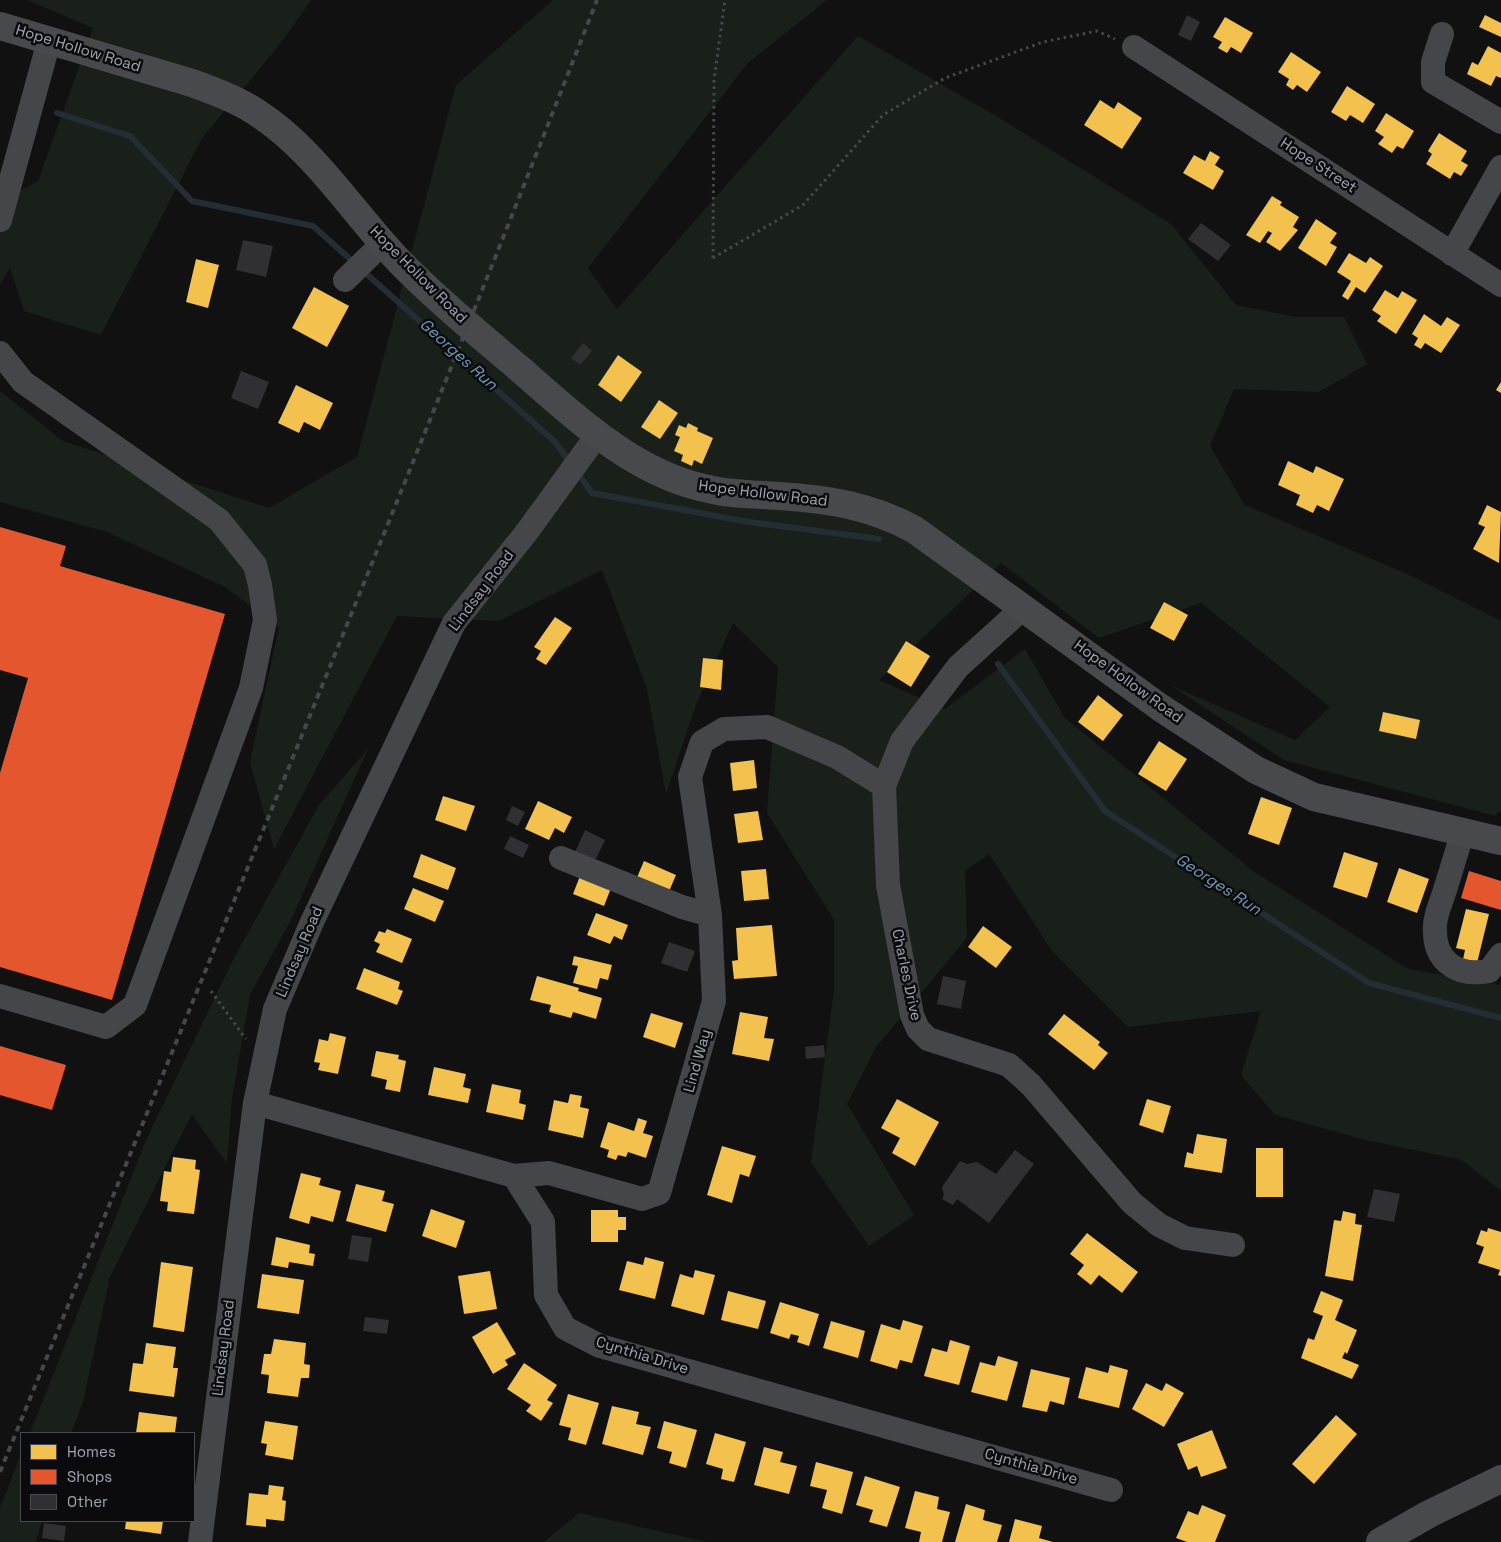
<!DOCTYPE html>
<html>
<head>
<meta charset="utf-8">
<style>
  body { margin:0 }
  #map { position:relative; width:1501px; height:1542px; overflow:hidden; background:#111; font-family:"Space Grotesk",sans-serif }
  canvas { display:block }
  .legend { position:absolute; left:20px; top:1432px; width:175px; height:90px; box-sizing:border-box; background:#0b0b0d; border:1px solid #474950; margin:0; padding:6px 9px; list-style:none; font-size:15px; color:#a0a7b4 }
  .legend li { display:flex; align-items:center; gap:10px; height:25px }
  .legend b { width:25px; border:1px solid #474950 }
</style>
</head>
<body>
<div id="map">
<canvas width="1501" height="1542"></canvas>
<ul class="legend">
<li><b style="height:14px;background:#f2c14e"></b>Homes</li>
<li><b style="height:14px;background:#e4572e"></b>Shops</li>
<li><b style="height:14px;background:#303032"></b>Other</li>
</ul>
</div>
<script>
const ctx = document.querySelector('canvas').getContext('2d');
ctx.lineJoin = 'round';
function fill(path, color) { ctx.fillStyle = color; ctx.fill(path, 'evenodd'); }
function stroke(path, color, width, dash) { ctx.strokeStyle = color; ctx.lineWidth = width; ctx.lineCap = dash ? 'butt' : 'round'; ctx.setLineDash(dash || []); ctx.stroke(path); }
function drawText(font, color, halo, rows, align = 'center') {
  ctx.font = font + ' "Space Grotesk",sans-serif'; ctx.lineWidth = 5; ctx.setLineDash([]); ctx.textBaseline = 'middle'; ctx.strokeStyle = halo; ctx.fillStyle = color; for (const [text, x, y, turn = 0] of rows) {
    ctx.save(); ctx.translate(x, y); ctx.rotate((+turn || 0) * Math.PI / 180); ctx.textAlign = isNaN(turn) ? turn : align; if (halo) ctx.strokeText(text, 0, 0); ctx.fillText(text, 0, 0); ctx.restore();
  }
}
const green = new Path2D(`
  M27,0h284l-34,48 -75,90 -101,197 -77,-24 -14,-43 -10,17v-84l38,-20 55,-153z
  M553,0h274l-79,63 -160,205 29,41 241,-273 143,83 170,105 65,81 60,12h48l23,47 -48,28 -85,-3 -24,57 35,59 160,68 96,48v189l-6,6 -211,-56 -114,-75 125,55 35,-33 -129,-104 -102,35 -98,-75 -122,117 66,29 80,-60 40,69 188,153 155,98 93,16v206l-39,-31 -96,-20 -91,-25 -34,-40 20,-64 -133,16 -76,-76 -63,-97 -24,17 2,67 -91,109 -29,57 67,111 -45,31 -58,-84 23,-171v-71l-67,-107 11,-146 -45,-44 -37,82 -30,89 -19,-105 -45,-119 -103,51 -102,-5 -123,233 -24,-87 29,-135 -54,-40 -118,-55 -107,-30v-111l63,50 206,67 88,-51 99,-372z
  M368,749l-78,173 -40,73 -18,103 -5,66 -35,-50 -82,163 -27,125 -12,31h-41l117,-295 87,-180 85,-153z
  M21,1454v67h21l-6,21h-36v-34z
  M579,1513l128,29h-163z`);
const homes = new Path2D(`
  M1485,15l16,8v14l-22,-10z
  M1225,17l28,16 -12,20 -10,-6 -4,6 -9,-5 4,-6 -9,-5z
  M1488,46l13,7v25l-5,-2 -5,10 -24,-12 5,-12 6,3z
  M1291,52l30,20 -14,20 -10,-7 -4,5 -7,-5 3,-6 -11,-7z
  M1347,86l28,18 -12,19 -13,-8 -4,6 -15,-9z
  M1100,100l14,9 4,-7 24,16 -20,31 -38,-24z
  M1386,113l28,18 -11,18 -6,-3 -5,7 -14,-9 6,-7 -9,-6z
  M1439,133l28,18 -6,10 7,4 -7,11 -7,-4 -4,7 -24,-15 6,-10 -4,-3z
  M1210,151l10,6 -5,8 9,6 -11,19 -30,-17 11,-18 11,6z
  M1272,196l10,6 -2,3 19,12 -6,10 5,3 -18,21 -14,-9 6,-9 -4,-2 -8,12 -14,-8z
  M1316,219l21,14 -7,10 7,4 -11,19 -28,-18z
  M1349,253l17,10 4,-6 13,9 -18,27 -9,-6 -8,13 -6,-4 9,-15 -14,-9z
  M196,259l23,6 -11,43 -22,-6z
  M314,287l35,19 -22,41 -35,-19z
  M1385,290l13,8 4,-7 15,9 -21,34 -19,-13 4,-5 -9,-6z
  M1424,314l17,12 6,-9 13,8 -19,28 -16,-10 -4,6 -7,-4 4,-7 -6,-4z
  M618,355l24,17 -21,30 -23,-17z
  M1501,382v11l-5,-3z
  M296,385l37,18 -13,27 -16,-8 -5,11 -21,-10z
  M659,400l19,13 -18,26 -19,-12z
  M688,423l10,5 -1,3 16,7 -11,26 -8,-4 -2,6 -11,-5 2,-6 -9,-4 6,-14 -5,-2 4,-10 7,3z
  M1288,461l25,12 3,-7 28,13 -15,32 -12,-6 -4,8 -17,-8 4,-10 -22,-10z
  M1487,505l14,7 -2,51 -26,-14 12,-22 -7,-3z
  M1164,602l24,13 -14,26 -24,-13z
  M555,617l17,11 -26,37 -10,-6 5,-8 -7,-4z
  M906,641l24,15 -19,31 -24,-15z
  M703,658l20,2 -2,30 -21,-3z
  M1098,695l25,20 -20,26 -25,-19z
  M1383,712l37,8 -4,19 -37,-8z
  M1159,741l28,18 -21,32 -28,-17z
  M754,760l3,28 -24,3 -3,-28z
  M443,796l32,10 -9,25 -31,-11z
  M1261,797l31,11 -13,37 -31,-11z
  M538,801l34,16 -8,16 -9,-5 -6,12 -24,-11z
  M758,811l5,29 -25,3 -4,-29z
  M1344,852l34,11 -11,35 -34,-11z
  M421,854l35,14 -8,22 -35,-13z
  M644,861l32,14 -9,21 -32,-14z
  M1399,868l30,11 -12,34 -30,-11z
  M766,869l3,30 -25,2 -3,-30z
  M580,876l31,12 -7,18 -31,-12z
  M413,888l31,13 -9,21 -31,-13z
  M1466,909l23,5 -13,53 -14,-3 3,-14 -9,-2z
  M596,913l32,12 -6,15 -8,-4 -4,8 -23,-9z
  M772,925l5,51 -43,3 -2,-18 6,-1 -2,-32z
  M983,926l29,21 -16,21 -28,-21z
  M387,929l25,10 -10,24 -26,-11 4,-8 -6,-3 5,-10 6,2z
  M574,956l38,9 -4,15 -8,-2 -3,11 -24,-6 5,-17 -6,-1z
  M364,968l36,14 -2,7 5,2 -6,14 -41,-16z
  M537,976l42,12 -1,3 24,7 -6,21 -23,-7 -2,6 -22,-6 2,-7 -21,-5z
  M740,1012l28,5 -4,21 10,1 -5,22 -37,-7z
  M651,1013l32,10 -8,25 -32,-11z
  M1064,1014l36,28 -2,3 10,8 -14,17 -46,-36z
  M330,1033l16,4 -8,37 -20,-4 2,-7 -6,-1 5,-23 9,2z
  M376,1051l23,4 -1,4 8,2 -6,31 -15,-3 2,-9 -16,-4z
  M434,1067l32,7 -3,13 8,2 -3,14 -40,-8z
  M492,1084l29,6 -2,13 7,2 -3,15 -37,-8z
  M570,1094l12,2 -2,11 9,2 -6,29 -35,-8 6,-30 14,3z
  M897,1099l42,23 -24,44 -23,-13 8,-15 -19,-10z
  M1147,1099l24,7 -8,27 -24,-8z
  M638,1118l9,3 -4,12 10,3 -7,22 -18,-6 -2,5 -8,-2 -2,5 -9,-3 2,-7 -9,-3 8,-25 26,9z
  M1197,1134l30,5 -5,34 -38,-6 3,-15 6,2z
  M722,1146l34,10 -7,21 -9,-3 -8,29 -25,-8z
  M1256,1148h27v49h-27z
  M173,1157l23,3 -1,9 5,1 -6,44 -27,-3 1,-9 -8,-1 4,-30 7,1z
  M301,1173l20,5 -2,7 22,6 -8,31 -22,-6 -2,8 -20,-6z
  M356,1184l29,7 -3,10 12,3 -8,28 -40,-11z
  M431,1209l34,12 -9,27 -34,-12z
  M591,1210h27v7h8v13h-8v12h-27z
  M1343,1211l13,3 -1,10 7,1 -9,56 -28,-5 9,-56 7,1z
  M1488,1228l13,4v44l-3,-1 2,-5 -22,-7 6,-16 -8,-3 5,-14 6,2z
  M1087,1233l51,39 -16,21 -23,-18 -8,10 -14,-11 7,-9 -14,-11z
  M276,1237l34,8 -1,8 6,1 -2,12 -24,-4 -1,6 -17,-3z
  M645,1257l19,5 -9,37 -36,-9 8,-29 16,4z
  M161,1262l32,5 -9,65 -31,-5z
  M695,1270l20,5 -11,40 -33,-9 9,-32 13,4z
  M490,1271l7,38 -33,5 -6,-38z
  M262,1274l42,6 -5,34 -42,-6z
  M728,1291l38,10 -8,28 -37,-9z
  M1321,1291l22,9 -8,20 22,10 -10,24 -2,-2 -3,6 17,7 -7,14 -51,-21 7,-20 6,2 9,-24 -10,-4z
  M780,1302l39,12 -10,32 -12,-4 2,-6 -8,-2 -2,5 -19,-6z
  M903,1320l20,6 -11,37 -12,-3 -3,9 -27,-8 11,-37 19,6z
  M831,1321l34,10 -7,27 -35,-10z
  M497,1322l19,32 -11,6 3,5 -15,9 -21,-37z
  M274,1339l32,4 -2,21 6,1 -1,13h-8l-3,19 -31,-4 2,-18 -8,-1 3,-20h7z
  M950,1340l20,6 -11,39 -35,-9 8,-28 15,4z
  M146,1343l30,4 -3,21h5l-4,29 -45,-6 4,-28 10,1z
  M998,1356l20,6 -11,39 -36,-9 9,-30 15,4z
  M524,1363l33,22 -10,15 6,3 -12,18 -15,-10 5,-6 -24,-16z
  M1110,1365l18,5 -9,38 -41,-10 8,-31 22,6z
  M1031,1369l39,9 -6,27 -14,-4 -3,11 -25,-5z
  M1146,1383l16,8 4,-8 18,10 -20,34 -32,-18z
  M568,1394l31,9 -13,42 -18,-5 3,-12 -12,-3z
  M612,1406l27,6 -3,12 15,3 -8,28 -41,-11z
  M139,1412l38,5 -2,16h-39z
  M1336,1415l21,19 -43,50 -22,-20z
  M265,1421l33,5 -5,34 -28,-5 2,-11 -6,-1z
  M664,1421l33,9 -11,38 -17,-5 3,-11 -15,-4z
  M1212,1430l15,38 -26,9 -4,-11 -9,4 -11,-26z
  M715,1433l31,9 -12,40 -13,-3 2,-10 -17,-5z
  M764,1447l19,5 -3,10 17,4 -8,28 -35,-9z
  M816,1462l37,10 -11,42 -20,-6 5,-18 -17,-4z
  M865,1476l35,11 -13,40 -18,-5 4,-12 -17,-5z
  M269,1485l15,2 -2,13 4,1 -2,20 -18,-2v8l-20,-2 3,-32 19,2z
  M915,1491l24,6 -2,12 13,3 -8,30h-23l2,-10 -16,-4z
  M966,1504l19,6 -2,10 19,5 -5,17h-42z
  M1202,1505l24,10 -11,27h-28l-11,-4 12,-27 10,4z
  M1015,1519l27,7 -3,12 14,4h-44z
  M126,1521h37l-2,13 -36,-5z`);
const shops = new Path2D(`
  M0,527l66,19 -6,20 165,48 -113,386 -112,-33v-194l28,-95 -28,-8z
  M1469,871l32,10v29l-40,-12z
  M0,1046l66,19 -14,45 -52,-15z`);
const stream = new Path2D(`
  M57,113l73,23 62,65 121,25 242,216 16,22
  M577,472l15,21 157,29 130,17
  M998,664l107,147 264,172 132,35`);
const building = new Path2D(`
  M1187,15l13,7 -9,19 -13,-6z
  M1201,223l30,22 -13,16 -30,-22z
  M243,240l30,6 -7,31 -30,-7z
  M583,343l9,8 -12,14 -9,-7z
  M241,371l28,11 -11,27 -27,-11z
  M512,806l13,6 -7,14 -12,-6z
  M585,830l20,10 -10,21 -20,-9z
  M510,836l19,9 -6,13 -19,-9z
  M669,942l26,9 -8,21 -26,-9z
  M943,976l23,5 -5,28 -24,-5z
  M824,1045l1,12 -19,2 -1,-12z
  M1015,1150l19,14 -45,59 -32,-24 -4,6 -11,-6 2,-4 -2,-8 18,-26 7,3 10,-2 19,12z
  M1374,1189l26,5 -6,28 -27,-5z
  M352,1235l20,3 -4,24 -20,-3z
  M365,1317l24,3 -2,14 -24,-3z
  M44,1523l22,3 -2,15 -22,-3z`);
const path = new Path2D(`
  M713,258l90,-53 80,-90 62,-37 98,-36 54,-11 18,8
  M713,258l1,-178 11,-80
  M211,991l35,48`);
const minor = new Path2D(`
  M1442,34l-9,28v20l68,40
  M1134,47l367,238
  M0,220l49,-179
  M1452,254l49,-87
  M345,280l38,-37
  M0,353l23,29 196,138 36,45 5,20 5,35 -14,68 -116,317 -29,22 -106,-31
  M1024,607l-66,60 -56,74 -18,45 4,99 24,130 6,14 10,10 81,26 22,20 101,118 27,22 26,13 48,7
  M1463,832c-7,21 -13,43 -20,64 -3,9 -8,20 -8,30 -2,35 21,51 54,45l12,-16
  M561,858l121,49 28,8
  M255,1103l259,73 29,46 3,73 19,33 35,18 511,144
  M514,1176l35,-3 93,26 17,-6 55,-192 -4,-86 -20,-138 12,-35 22,-13 43,-2 70,30 47,29
  M200,1542l55,-439 20,-94 37,-87 142,-299 72,-90 72,-99`);
const major = new Path2D(`
  M0,26l192,57c22,8 44,16 64,29 58,37 96,100 143,149 38,39 81,74 122,109 33,29 66,59 103,83 28,18 57,31 89,37 22,5 45,4 66,6 49,3 93,10 136,34l246,178 95,62 58,27 187,44
  M1380,1542l49,-28 72,-35`);
const rail = new Path2D(`
  M0,1472c200,-490 404,-979 597,-1472`);
const streetNames = [
  ["Hope Hollow Road",78,49,17],
  ["Hope Street",1318,166,33],
  ["Hope Hollow Road",418,275,45],
  ["Hope Hollow Road",763,494,7],
  ["Lindsay Road",482,591,-53],
  ["Hope Hollow Road",1128,682,36],
  ["Lindsay Road",300,952,-67],
  ["Charles Drive",906,975,78],
  ["Lind Way",698,1061,-74],
  ["Lindsay Road",224,1348,-83],
  ["Cynthia Drive",642,1356,17],
  ["Cynthia Drive",1031,1467,16]
];
const waterNames = [
  ["Georges Run",458,355,42],
  ["Georges Run",1218,885,33]
];
fill(green, '#19201a');
fill(homes, '#f2c14e');
fill(shops, '#e4572e');
stroke(stream, '#242d34', 6);
fill(building, '#303032');
stroke(path, '#46484c', 3, [2.5, 4]);
stroke(minor, '#45464a', 24);
stroke(major, '#48494c', 28);
stroke(rail, '#45474a', 4, [6, 5]);
drawText('15px', '#a0a7b4', '#0b0b0d', streetNames);
drawText('italic 16px', '#7299b4', '#0b0b0d', waterNames);
</script>
</body>
</html>
